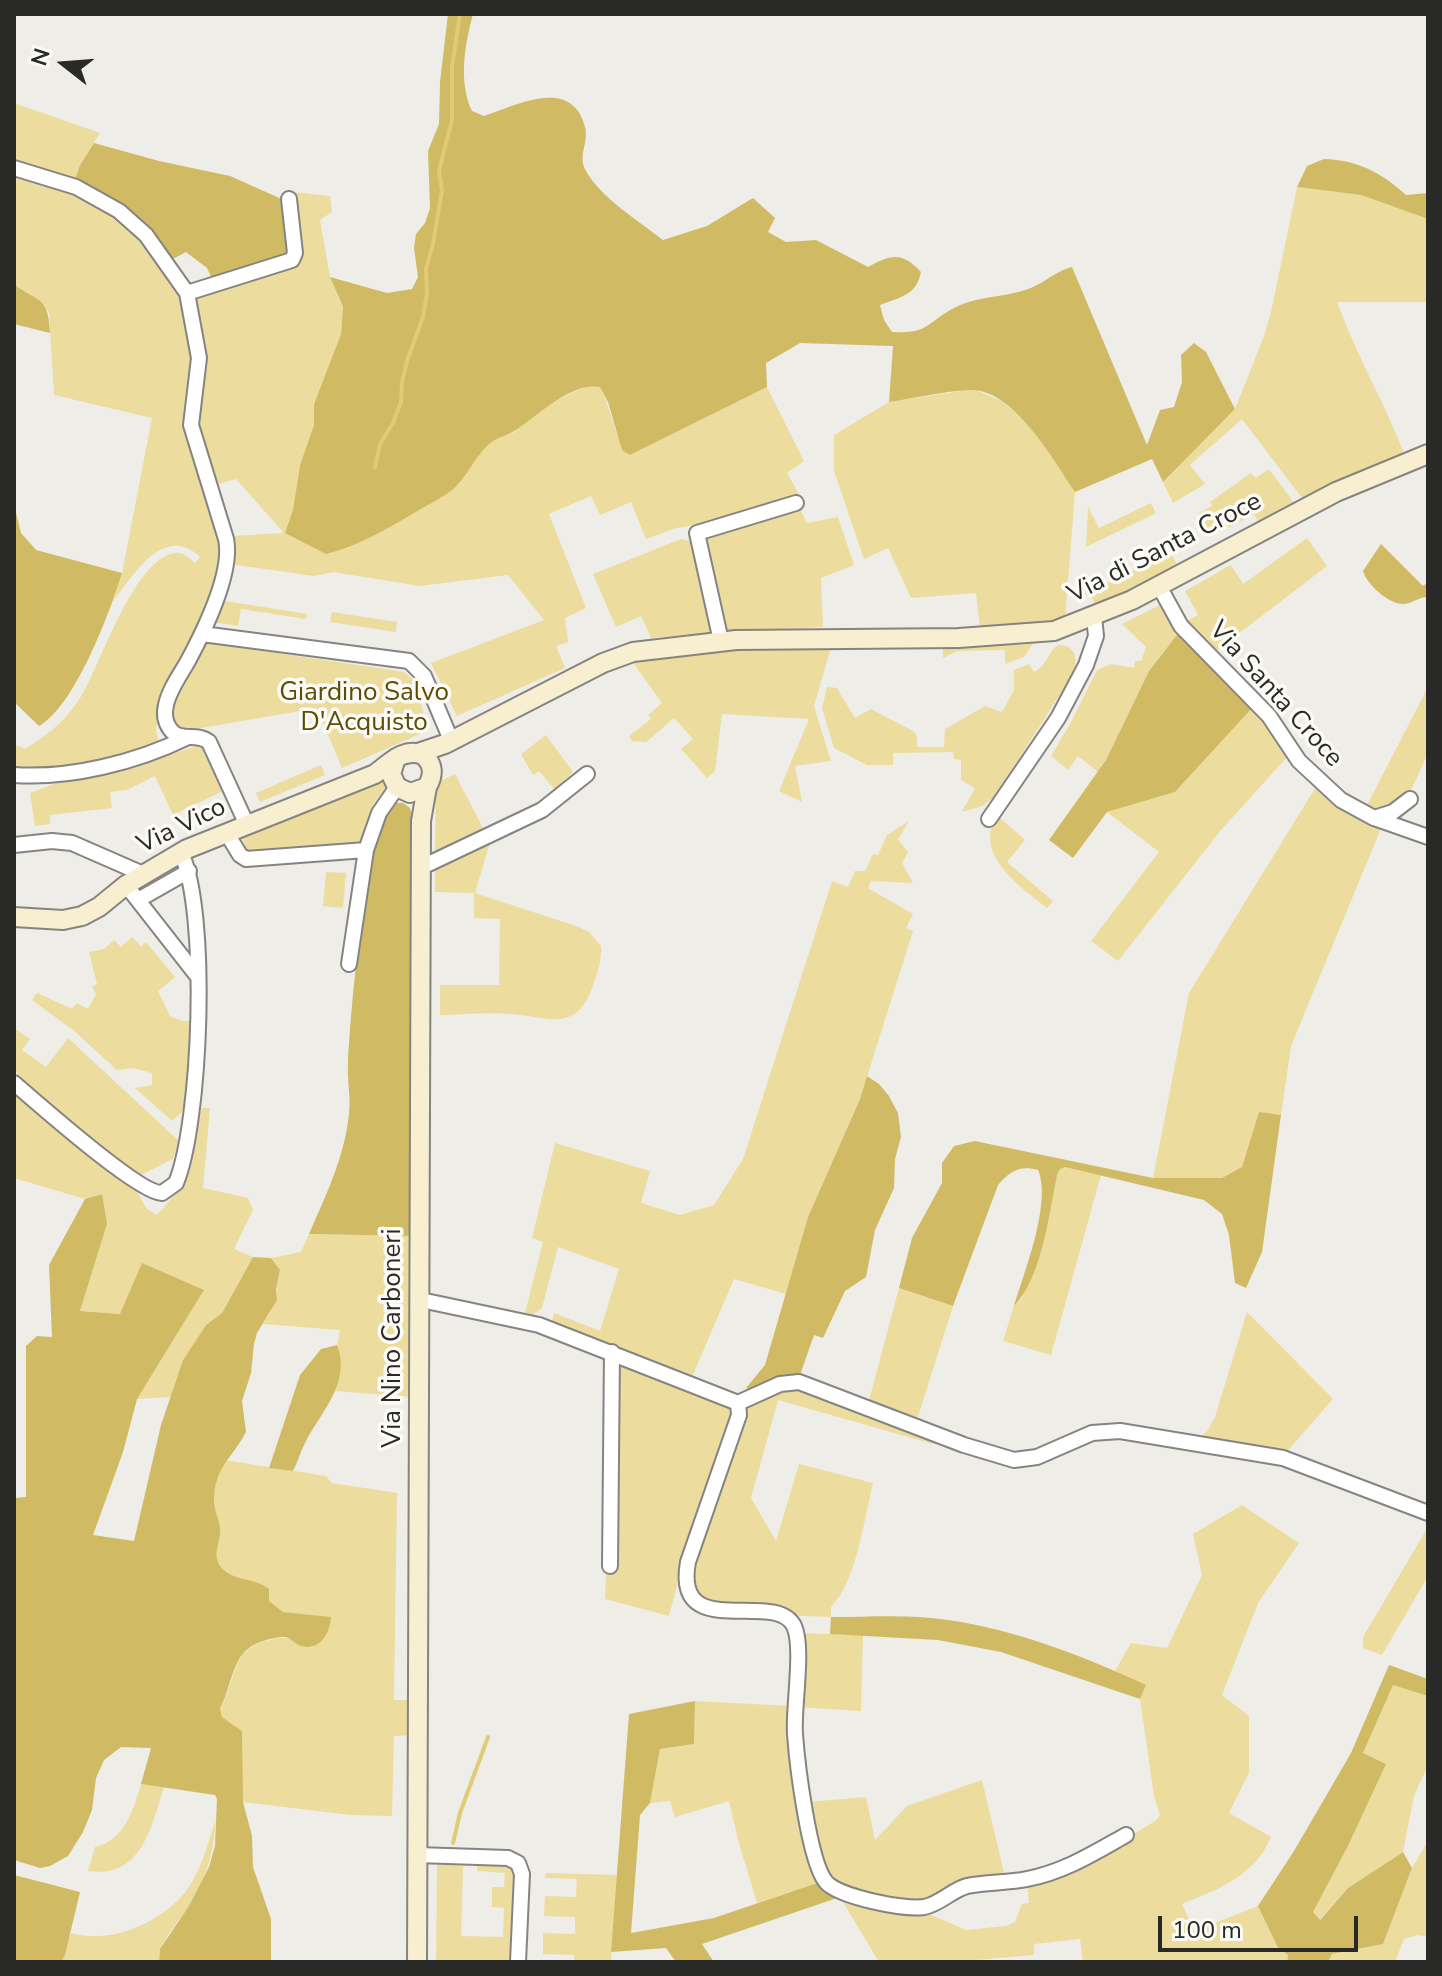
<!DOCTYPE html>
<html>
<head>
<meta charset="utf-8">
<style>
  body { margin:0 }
  #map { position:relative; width:1442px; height:1976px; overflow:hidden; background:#eeede8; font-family:"Nunito Sans",sans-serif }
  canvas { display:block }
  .frame { position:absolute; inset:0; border:16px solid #292927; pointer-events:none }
  .north { position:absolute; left:24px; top:24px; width:80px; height:80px; -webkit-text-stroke:6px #fbfaf5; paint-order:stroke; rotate:287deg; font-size:22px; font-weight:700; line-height:32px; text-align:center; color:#292927 }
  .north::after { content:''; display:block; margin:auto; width:28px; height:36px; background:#292927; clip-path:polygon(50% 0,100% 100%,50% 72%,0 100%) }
  .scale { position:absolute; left:1158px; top:1916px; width:200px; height:36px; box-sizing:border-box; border:4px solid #292927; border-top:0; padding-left:10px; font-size:24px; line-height:28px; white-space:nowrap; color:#292927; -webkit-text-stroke:6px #fbfaf5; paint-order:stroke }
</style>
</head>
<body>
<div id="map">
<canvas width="1442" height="1976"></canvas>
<div class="frame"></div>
<div class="north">N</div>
<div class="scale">100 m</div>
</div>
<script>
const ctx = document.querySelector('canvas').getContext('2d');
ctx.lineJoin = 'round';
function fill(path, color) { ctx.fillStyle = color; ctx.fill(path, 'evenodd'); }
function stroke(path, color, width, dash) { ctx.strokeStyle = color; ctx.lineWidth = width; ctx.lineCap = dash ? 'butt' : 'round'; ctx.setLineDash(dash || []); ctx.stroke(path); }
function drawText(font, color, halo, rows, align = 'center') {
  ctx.font = font + ' "Nunito Sans",sans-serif'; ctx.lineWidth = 7; ctx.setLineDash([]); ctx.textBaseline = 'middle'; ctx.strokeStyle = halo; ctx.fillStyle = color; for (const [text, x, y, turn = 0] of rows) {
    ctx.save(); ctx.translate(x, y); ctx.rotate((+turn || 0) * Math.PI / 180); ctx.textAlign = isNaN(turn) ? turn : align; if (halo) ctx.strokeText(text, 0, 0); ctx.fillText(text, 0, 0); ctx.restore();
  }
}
const green = new Path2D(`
  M14,103l86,30 -20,32 -6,17 -60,-18z
  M17,173l64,21 49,32 33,40 21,36 11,57 -10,63 36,117 2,15 -20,65 -44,87 -3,25 4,13c-47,16 -96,26 -146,24v-24l11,5c25,-15 42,-30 57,-54 19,-32 52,-135 92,-142 9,-2 15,5 21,10l5,-6c-36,-34 -67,18 -87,45l9,-29 30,-155 -98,-23 -5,-82 -5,-9 -30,-20v-106z
  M1297,187l64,8 67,24v83h-91c19,52 47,100 67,151l-67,27 -35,18 -60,-79 -52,46 15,19 -32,19 -10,-21 72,-73 29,-73 7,-24z
  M293,192l37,4 2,16 -12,8 10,57 13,31 -2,26 -27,70v21l-14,40 -7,46 -8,22 150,-33 24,-16 27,-38 12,-9 15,-4 35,-28 29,-15 14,-4 9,1c12,23 13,48 30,68l137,-68 37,74 -17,12 12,21 -83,28 -40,6 -30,11 -15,-37 -31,13 -9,-19 -42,18 37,94 -21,10 3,24 -12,4 9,22 -108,48 -26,-53 113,-43 -36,-45 -88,11 -87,-14 -19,4 -84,-12 1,-28 53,-3 -48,-54 -21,6 -19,-58 -4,-131 104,-77z
  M974,389l27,12 29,23 45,68 -10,127 -13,6 -72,5 -4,-37 -65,5 -23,-50 -24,11 -30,-88v-36l55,-33z
  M1269,469l25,34 -35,20 -5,-9 -25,14 -4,-6 -16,9 -10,-18 13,-7 -2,-4 41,-29 5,5z
  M1151,503l5,10 -70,34 2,-40 11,21z
  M800,509l7,14 31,-6 16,48 -33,13 2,49 -99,5 -19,-94z
  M1307,538l20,28 -111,85 49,51 -82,-79 15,-8 -13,-24 46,-26 12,19z
  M681,539l13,3 21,91 -64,5 -10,-22 -25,11 -23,-53z
  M1171,553l6,12 -81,41 -6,-12 -9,4 1,-8 17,-8 2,4z
  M219,600l88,14 -1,5 -65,-10 -3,17 -26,-4z
  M1164,603l16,28 -31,40 -43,89 -8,12 -20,-16 -10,14 -17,-14 19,-32 27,-54 14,-6 23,4 1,-7h6l5,-14 -24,-23z
  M332,612l65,10 -1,10 -66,-10z
  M204,642l200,30 13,11 10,48 -85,37 -25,-60 -133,23c-31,-17 8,-67 20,-89z
  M832,644l-18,62 17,55 -36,5 7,36 -23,-11 30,-72 -87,-5 -7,57 -8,7 -26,-29 12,-10 -19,-21 -28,24 -14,-1 -3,-5 22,-17 -3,-4 14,-12 -31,-43 101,-13z
  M1033,644l-9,13 -19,7v-14l-48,1 -14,7v-11z
  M1058,645c18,-1 20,15 15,29l-78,122 -13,10 -20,6 13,-24 -14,-8v-20l-7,-1 -1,-7 -60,1v12h-26l-33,-17 -12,-40 5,-21 10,1 18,30 16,-9 42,22 4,5v11h27l1,-18 40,-23 17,6 12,-22v-20l15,-6 5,8c14,-7 14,-21 24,-27z
  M1428,687v66l-15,33 -7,12 -22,13h-20z
  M1254,706l35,49 -68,75 -103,131 -27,-20 68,-89 -52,-40 68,-20z
  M546,735l27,37 -18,18 -16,-19 -6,4 -12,-21z
  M202,744l23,46 -52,25 -18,-39 -28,14 -17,2 2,16 -62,7v9l-15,2 -5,-33 45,-17 74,-14z
  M321,765l4,10 -65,27 -4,-9z
  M455,774l30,58 -50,23 1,-72z
  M385,777l3,7 -16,22 -12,39 -107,8 -7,-4 -4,-11z
  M1317,785l65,41 -91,220 -10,69 -22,-2 -17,55 -20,10h-69l36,-185z
  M997,815l28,25 -18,22 46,39 -6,7c-27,-22 -75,-54 -50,-93z
  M909,821l-11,18 10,13 -6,11 11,20 -42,-2 -3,7 45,26 -7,14 7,3 -53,168 -52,118 -22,77 -52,-15 -42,98 -140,-54 2,-10 46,18 19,-62 -61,-22 -16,61 -9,7 -8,-2 18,-71 -11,-4 23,-95 95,28 -9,32 39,12 34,-10 29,-46 89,-278 16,6 7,-16h10l8,-17 5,1 9,-20z
  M490,842l-15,51 104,34 10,5 12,14c1,15 -4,27 -9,42 -17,46 -44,28 -83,26 -23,-2 -46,1 -69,1v-30h59l1,-66 -26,-1v-25l-39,-1v-24z
  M326,872l20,1 -3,35 -20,-2z
  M132,937l9,9 5,-4 29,35 -17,14 12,25 12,5h10l-7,88 -13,12 -37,-33 17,-3v-12l-19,-5 -16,2 -44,-40 -41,-30 5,-7 35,16 5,-6 11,6 8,-15 -4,-7 5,-3 -8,-32 15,-3 10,-9 7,7z
  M14,1028l16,11 -8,11 24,17 22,-29 111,103 -6,18 -34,17c-28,-19 -118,-79 -125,-111 -2,-11 0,-26 0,-37z
  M14,1090l119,94 13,24 11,7 21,-24 10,-16 14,-67h8l-7,80 45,10 5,12 -19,39 19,8 -31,56 -16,12 -23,35 -12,37 -34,2 67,-109 -84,24 -40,-3 27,-87 -6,-30 -16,5 -71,-21z
  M1065,1167l36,8 -50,180 -48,-14 11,-35 9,-9 34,-122 3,-6z
  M309,1234l104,2v161l-78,-6 5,-23 -3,-23 3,-15 -77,-6c15,-22 12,-29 17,-54l-9,-12 30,-6z
  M899,1288l54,18 -37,117 -48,-19z
  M1247,1312l86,87 -48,55 -88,-13 11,-11 7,-13z
  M616,1362l114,45 3,5 -45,132 -19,72 -64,-17 1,-26 7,2z
  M792,1386l142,52 -1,6 -155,-44 -27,98 25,43 23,-77 74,19c-9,36 -16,97 -42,124v10c-26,-1 -120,-3 -134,-25 -6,-8 -3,-21 -3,-31l54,-159z
  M224,1460l102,16 6,7 65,10 -3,207h15v35l-15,1 -2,80 -41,-1 -109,-13v-71l-20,-14 -2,-9c18,-30 9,-59 50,-68 4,-1 8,-3 13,-2 8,0 19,8 30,9l18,-29 -48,-6 -14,-11v-12c-13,-11 -34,-8 -46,-20 -11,-10 -4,-23 -3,-36 1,-8 -4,-16 -6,-24 -3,-16 3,-35 10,-49z
  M1242,1505l57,38 -41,60 -36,92 27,21v57l-20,40 42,24c-15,38 -54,53 -89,67l12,27 64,-25 20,42 10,7 -1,7h-204l-3,-23 -46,5v11l-80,7h-75l-39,-65 82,14 44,19 40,-4 9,-4 7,-18 7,-1 -2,-19 58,-20 70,-43 5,-6 -6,-19 -14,-97 5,-13 -30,-15 16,-28 36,5 35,-73 -9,-41z
  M1428,1527v49l-46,79 -19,-7v-11z
  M799,1633l64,2 -2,76 -62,-4z
  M1393,1684l35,12v69l-14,31 -11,56 -55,36 -29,32 -6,-8 34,-64 38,-84 -22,-11z
  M695,1701l96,5 29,176 -63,21 -19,-63 -9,-39 -54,16 -5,-16 -20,2 10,-54 34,-5z
  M982,1780l23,97 -86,26 -58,-9 -35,-17 -19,-75 59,-5 9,43 32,-34z
  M141,1784l23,3c-13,40 -22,92 -76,84l7,-24c29,-6 39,-38 46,-63z
  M215,1821c0,32 -10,58 -26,85 -11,18 -30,34 -30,56h-98l10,-29c40,12 91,-11 116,-43 14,-20 21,-46 28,-69z
  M1428,1841v96l-10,-2 -14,4 -9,23h-67l4,-8 51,-10 29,-76z
  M477,1863h29l10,7 -3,92h-77l1,-98 26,2 -2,70 42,1 1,-29 -12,-1v-20h12l1,-14 -28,-2z
  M546,1873l71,2 -6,87h-37v-7l-31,-1v-21l32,1v-17l-31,-1 1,-20 31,1 1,-18 -32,-1z`);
const forest = new Path2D(`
  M448,14h25c-8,30 -15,68 -1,97l12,5c33,-11 88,-40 101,11 4,15 -7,28 0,42 14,28 54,52 78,71l44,-14 46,-28 22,20 -7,14 18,10 30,-2 52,27c24,-13 34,-15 53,5 -5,24 -21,25 -41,33l4,15 8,12c37,2 34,-9 62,-24 25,-13 54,-10 79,-21 14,-6 23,-16 39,-20l75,178 13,-35 14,-3 8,-25 -1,-27 13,-12 12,9 29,57 -72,73 -11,-23 -77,33c-21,-31 -62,-104 -105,-102 -26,1 -54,8 -81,12l4,-56 -93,-3 -34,20 1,24 -137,68 -8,-5 -14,-48 -8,-15c-29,-5 -61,28 -84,43 -9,6 -19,7 -27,14 -15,14 -22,34 -38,47 -10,7 -22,13 -32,19 -29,17 -60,36 -93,44l-41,-21 8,-23 7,-45 14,-40v-21l27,-70 2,-27 -13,-30 57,16 25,-4 6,-12 -4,-29 2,-14 9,-11 5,-15 -2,-57 11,-27 1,-42z
  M94,143l65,18 71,15 56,25 4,53 -78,25 -5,-11 -21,-16 -15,8 -97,-78 6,-17z
  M1324,159c33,1 57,13 82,36l22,-2v26l-67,-24 -64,-8 10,-21z
  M14,284c26,20 34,11 36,49l-36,-9z
  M14,504l7,29 15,17 86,23c-12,39 -47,133 -83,153l-25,-24z
  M1381,544l42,42 5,-4v15c-9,0 -17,7 -25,7 -15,0 -37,-21 -40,-33z
  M1180,631l74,75 -79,86 -68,20 -34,46 -24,-18 57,-80 43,-89z
  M395,803h8l7,5 4,17 -1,411 -104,-2c17,-39 36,-78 40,-121 2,-16 -2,-32 -1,-49 2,-46 17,-234 47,-261z
  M867,1076l12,8 10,12 9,17 3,24 -6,22 -1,29 -19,42 -9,47 -21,14 -22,47 -9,-3 -15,43 -46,13 -7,-3 19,-23 43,-148 52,-118z
  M1259,1112l22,3 -19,137 -16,36 -11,-5 -6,-48 -7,-21 -18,-14 -139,-33 -5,2 -3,6c-8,38 -15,103 -43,131 10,-33 38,-104 24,-136 -18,-5 -28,1 -40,15l-45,121 -54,-18 13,-50 30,-55v-20l12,-17 21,-5 178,37h69l20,-11z
  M102,1194l5,30 -27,87 40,3 22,-51 62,27 -67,109 -14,53 -30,83 41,6 27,-116 22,-65 23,-35 16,-12 31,-56 18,1 9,12 -4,20 1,10 -20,33 -3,11 -3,29 -9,28 4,31c-13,25 -31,35 -32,66 -1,13 8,25 6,37 -2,12 -8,25 4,35 12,11 32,8 45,19v12l14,11 48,5c-1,17 -11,34 -30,29 -5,-2 -11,-8 -16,-9 -9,-1 -29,5 -36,11 -18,14 -18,41 -29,60l2,9 20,14 1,71 9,34 1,31 18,52v43h-112l1,-13 29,-43 20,-39 6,-21 2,-47 -2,-4 -74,-11 10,-36 -30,-1 -17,13 -8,18 -4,32 -9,22 -15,24 -18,10 -10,2 -26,-8v-362l12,-1v-151l11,-10 15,1 -3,-72 36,-66z
  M337,1345c15,37 -17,68 -32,98 -5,9 -7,19 -12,28l-24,-3 31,-93 21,-26z
  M831,1617c38,0 79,-3 117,3 69,10 135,36 198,65l-6,14 -139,-47 -63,-12 -108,-6z
  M1389,1665l39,14v17l-35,-11 -30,68 23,11 -39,84 -34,64 7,8 28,-32 55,-36 9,16 -29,76 -51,10 -4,8h-41l1,-7 -10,-7 -20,-42 36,-55 57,-98z
  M695,1701l-1,43 -34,5 -10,54 -10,12 -9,118 83,-15 106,-36 20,15 -138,47 12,18h-38l-10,-14 -55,4 18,-238z
  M14,1875l66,17 -15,63 -4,7h-47z`);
const stream = new Path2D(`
  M375,467l5,-23 13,-21 8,-21 1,-20 5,-21 16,-44 4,-24 -1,-24 7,-25 9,-54 -3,-19 13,-51v-53l8,-53
  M453,1843l7,-30 28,-76`);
const street = new Path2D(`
  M14,168l62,19 43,24 27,24 41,58 12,65 -8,67 35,114c7,33 -22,92 -38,122 -8,14 -19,29 -22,44 -2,8 -1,17 4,24 10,14 27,3 39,13l38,83
  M187,293l105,-33 3,-7 -6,-54
  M1159,586l22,40 88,90 30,45 42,39 33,18 19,-6 17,-13
  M202,634l207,27 15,15 27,64
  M721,641l-24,-108 99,-30
  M14,775c56,4 123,-13 172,-37
  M1374,818l54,19
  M989,819l69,-101 28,-53 10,-29 -2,-19
  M226,832l14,23 6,4 120,-9
  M14,845l38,-4 20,2 71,31
  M422,867l120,-57 45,-36
  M126,885l72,92
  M138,900l51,-29
  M349,964l17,-114 13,-37 18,-26
  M14,1083c22,19 126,111 148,110l14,-10c25,-61 33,-272 5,-330
  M421,1300l118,25 199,78
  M738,1403l1,12 -51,147c-15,82 87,26 106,64 10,21 -1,82 1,108 2,29 14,128 31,148 13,15 78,28 98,25 16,-3 28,-17 43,-21 20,-4 41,-3 60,-7 37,-7 67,-26 99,-44
  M738,1403l42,-19 19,-2 165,63 50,15 23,-3 55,-24 28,-2 163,27 145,55
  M610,1566l2,-214
  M417,1855l91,3 10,5 4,11 -4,88`);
const secondary = new Path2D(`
  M418,753l27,-9 158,-81 30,-11 103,-12 223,-2 95,-7 78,-31 204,-108 92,-38
  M14,917l49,3 19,-4 17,-9 27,-22 61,-36 188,-75c15,-11 29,-27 48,-19 11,9 11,20 4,32l-17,6 -13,-6 -6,-13 5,-16
  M417,1962l4,-1141 6,-34`);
const streetNames = [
  ["Via di Santa Croce",1165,549,-27],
  ["Via Santa Croce",1275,695,48],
  ["Via Vico",182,827,-26],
  ["Via Nino Carboneri",394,1338,-90]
];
const parkNames = [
  ["Giardino Salvo",364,694],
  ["D'Acquisto",364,724]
];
fill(green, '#ecdd9e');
fill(forest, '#d0bb64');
stroke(stream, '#e1cb75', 4);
stroke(street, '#858480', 18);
stroke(secondary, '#858480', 22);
stroke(street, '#fff', 14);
stroke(secondary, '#f7efcf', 18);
drawText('26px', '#292927', '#fbfaf5', streetNames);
drawText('26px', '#5c4d06', '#fbfaf5', parkNames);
</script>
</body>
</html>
